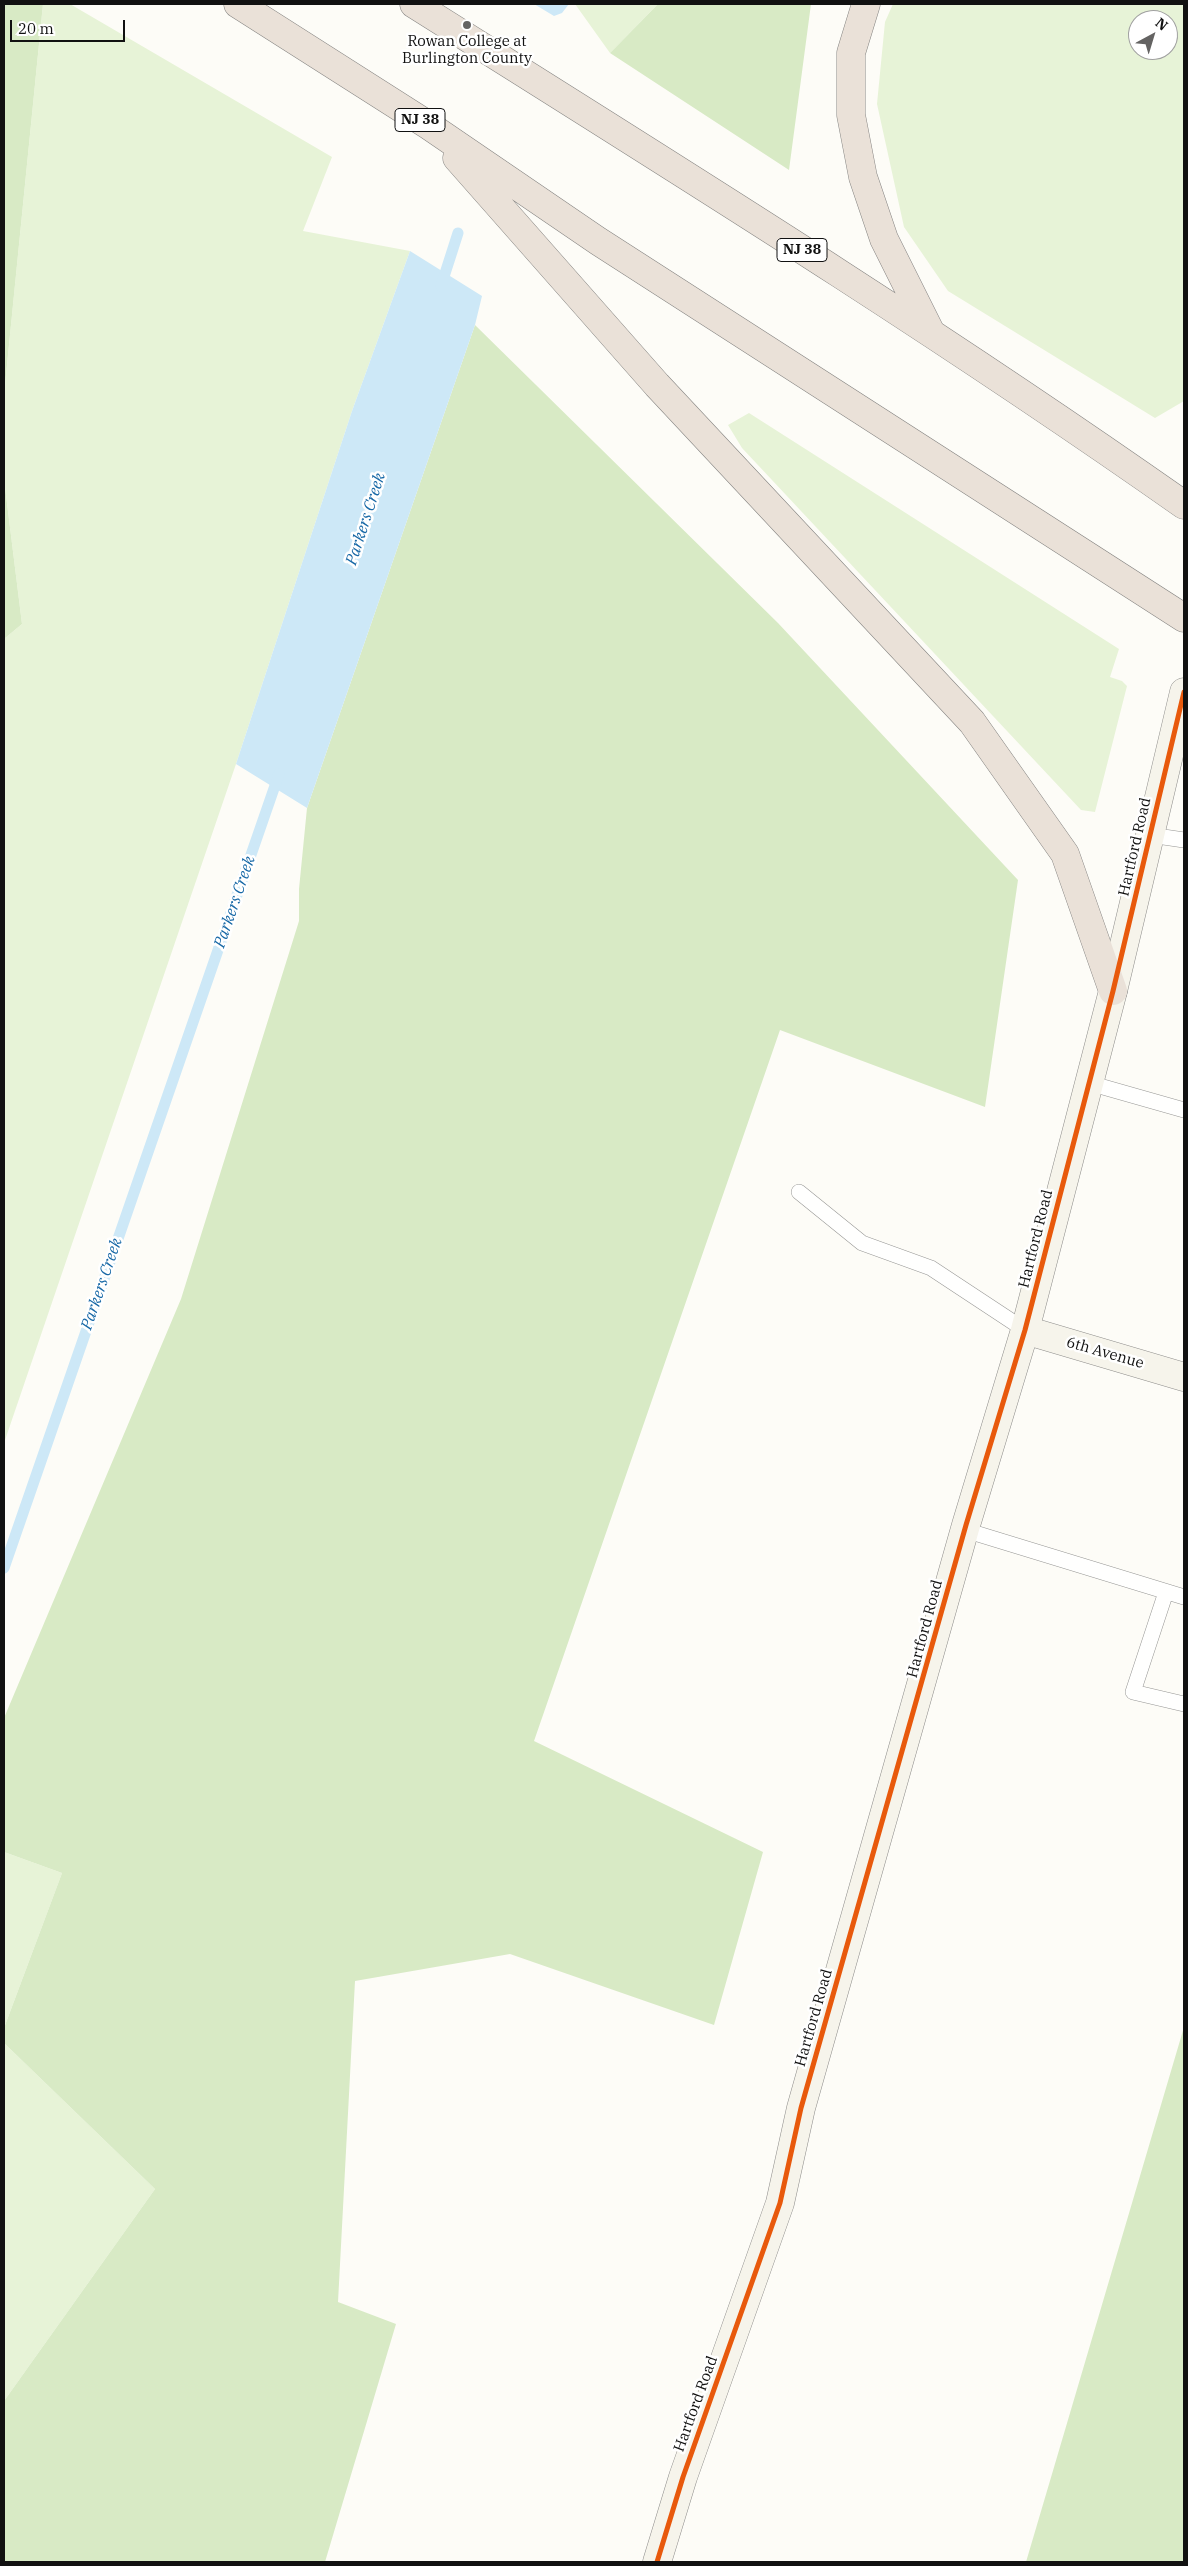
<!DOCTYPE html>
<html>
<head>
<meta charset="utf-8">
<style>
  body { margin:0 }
  #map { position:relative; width:1188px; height:2566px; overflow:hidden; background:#fdfcf7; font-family:"IBM Plex Serif",serif }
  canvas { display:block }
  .frame { position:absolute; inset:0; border:5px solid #111; pointer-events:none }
  .north { position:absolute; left:1128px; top:10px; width:50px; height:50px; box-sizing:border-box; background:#fff; border:1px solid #a0a0a0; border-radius:50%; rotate:39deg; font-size:14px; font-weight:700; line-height:20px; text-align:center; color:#111 }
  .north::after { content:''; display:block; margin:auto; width:18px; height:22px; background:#646362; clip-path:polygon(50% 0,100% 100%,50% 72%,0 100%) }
  .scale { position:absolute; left:10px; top:20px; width:115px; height:22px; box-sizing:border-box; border:2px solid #111; border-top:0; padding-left:6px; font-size:15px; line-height:18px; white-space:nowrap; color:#111; -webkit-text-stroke:4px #fff; paint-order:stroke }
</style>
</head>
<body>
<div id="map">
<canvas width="1188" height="2566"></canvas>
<div class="frame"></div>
<div class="north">N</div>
<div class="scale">20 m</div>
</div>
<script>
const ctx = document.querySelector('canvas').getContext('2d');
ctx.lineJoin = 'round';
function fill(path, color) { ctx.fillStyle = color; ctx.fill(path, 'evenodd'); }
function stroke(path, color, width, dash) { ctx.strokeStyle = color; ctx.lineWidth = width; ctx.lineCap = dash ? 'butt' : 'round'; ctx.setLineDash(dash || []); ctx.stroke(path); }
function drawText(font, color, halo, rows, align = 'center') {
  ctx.font = font + ' "IBM Plex Serif",serif'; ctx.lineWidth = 5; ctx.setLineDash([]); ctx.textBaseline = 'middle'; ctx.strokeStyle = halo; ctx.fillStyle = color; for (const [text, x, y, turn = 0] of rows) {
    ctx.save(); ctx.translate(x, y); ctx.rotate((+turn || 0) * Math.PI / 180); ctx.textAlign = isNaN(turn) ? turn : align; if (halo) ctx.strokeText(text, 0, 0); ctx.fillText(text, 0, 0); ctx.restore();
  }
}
const green = new Path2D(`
  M43,4h27l262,153 -29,74 107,20 -58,160 -116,353 -232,679v-804l18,-15 -18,-145v-84z
  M575,4h83l-48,49z
  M893,4h291v397l-29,17 -207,-127 -44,-64 -27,-123 8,-82zM1138,20h30v30h-30z
  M749,413l370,236 -9,28 12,4 5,5 -32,126 -14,-2 -339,-362 -14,-23z
  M4,1852l58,21 -58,155z
  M4,2043l151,146 -151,212z`);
const forest = new Path2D(`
  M4,4h39l-39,391z
  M658,4h153l-22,166 -179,-117z
  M475,325l303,298 240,257 -33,227 -205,-77 -246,711 229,111 -49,173 -204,-71 -155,27 -17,321 58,22 -71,238h-321v-161l151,-212 -151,-146v-15l58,-155 -58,-21v-134l177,-419 118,-378v-32l8,-81z
  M4,479l18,145 -18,15z
  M1184,2027v535h-158z`);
const water = new Path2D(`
  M534,4h35l-7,9 -8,3z
  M410,251l72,45 -7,29 -168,483 -71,-44 116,-353z`);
const stream = new Path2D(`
  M441,286l17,-53
  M4,1568l275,-794`);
const lane = new Path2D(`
  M1150,835l34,5
  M1089,1083l95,27
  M799,1192l63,51 69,25 94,62
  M965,1530l219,67
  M1166,1592l-33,100 51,12`);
const secondary = new Path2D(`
  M1025,1330l159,47
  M657,2562l26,-85 97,-274 21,-95 165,-583 59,-195 88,-339 71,-299`);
const highway = new Path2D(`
  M238,4l190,121 170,116 586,377
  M414,4c259,163 520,325 770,501
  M866,4l-15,49v62l12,62 21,62 46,92
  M457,158l200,227 315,337 93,132 48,137`);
const cycleway = new Path2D(`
  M657,2562l26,-85 97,-274 21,-95 165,-583 59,-195 88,-339 71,-299`);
const markers = [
  [467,25,5,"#646362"]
];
const shields = [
  [420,120,50],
  [802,250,50]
];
const shieldNames = [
  ["NJ 38",420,120],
  ["NJ 38",802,250]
];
const poiNames = [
  ["Rowan College at",467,42],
  ["Burlington County",467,59]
];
const streetNames = [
  ["Hartford Road",1135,847,-77],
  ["Hartford Road",1036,1239,-76],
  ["6th Avenue",1105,1353,16],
  ["Hartford Road",925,1629,-75],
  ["Hartford Road",814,2018,-74],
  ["Hartford Road",696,2404,-70]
];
const waterNames = [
  ["Parkers Creek",366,519,-72],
  ["Parkers Creek",235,902,-71],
  ["Parkers Creek",102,1284,-71]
];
fill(green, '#e7f3d7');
fill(forest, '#d8eac5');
fill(water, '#cde8f7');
stroke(stream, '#cde8f7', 11);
stroke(lane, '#979795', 16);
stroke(secondary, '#8e8d8b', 29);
stroke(highway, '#858482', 29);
stroke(lane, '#fffffe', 15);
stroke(secondary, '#f6f4eb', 28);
stroke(highway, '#eae1d8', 28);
stroke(cycleway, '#e8590c', 5);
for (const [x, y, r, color] of markers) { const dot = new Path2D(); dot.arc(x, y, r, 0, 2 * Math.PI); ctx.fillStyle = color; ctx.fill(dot); stroke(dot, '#fff', 2); }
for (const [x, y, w] of shields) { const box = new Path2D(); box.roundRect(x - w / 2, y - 11.5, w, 23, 4); ctx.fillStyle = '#fff'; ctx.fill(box); stroke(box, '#111', 1); }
drawText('bold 14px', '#111', null, shieldNames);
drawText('15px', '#111', '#fff', poiNames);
drawText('15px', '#111', '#fff', streetNames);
drawText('italic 16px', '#1768a6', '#fff', waterNames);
</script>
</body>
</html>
